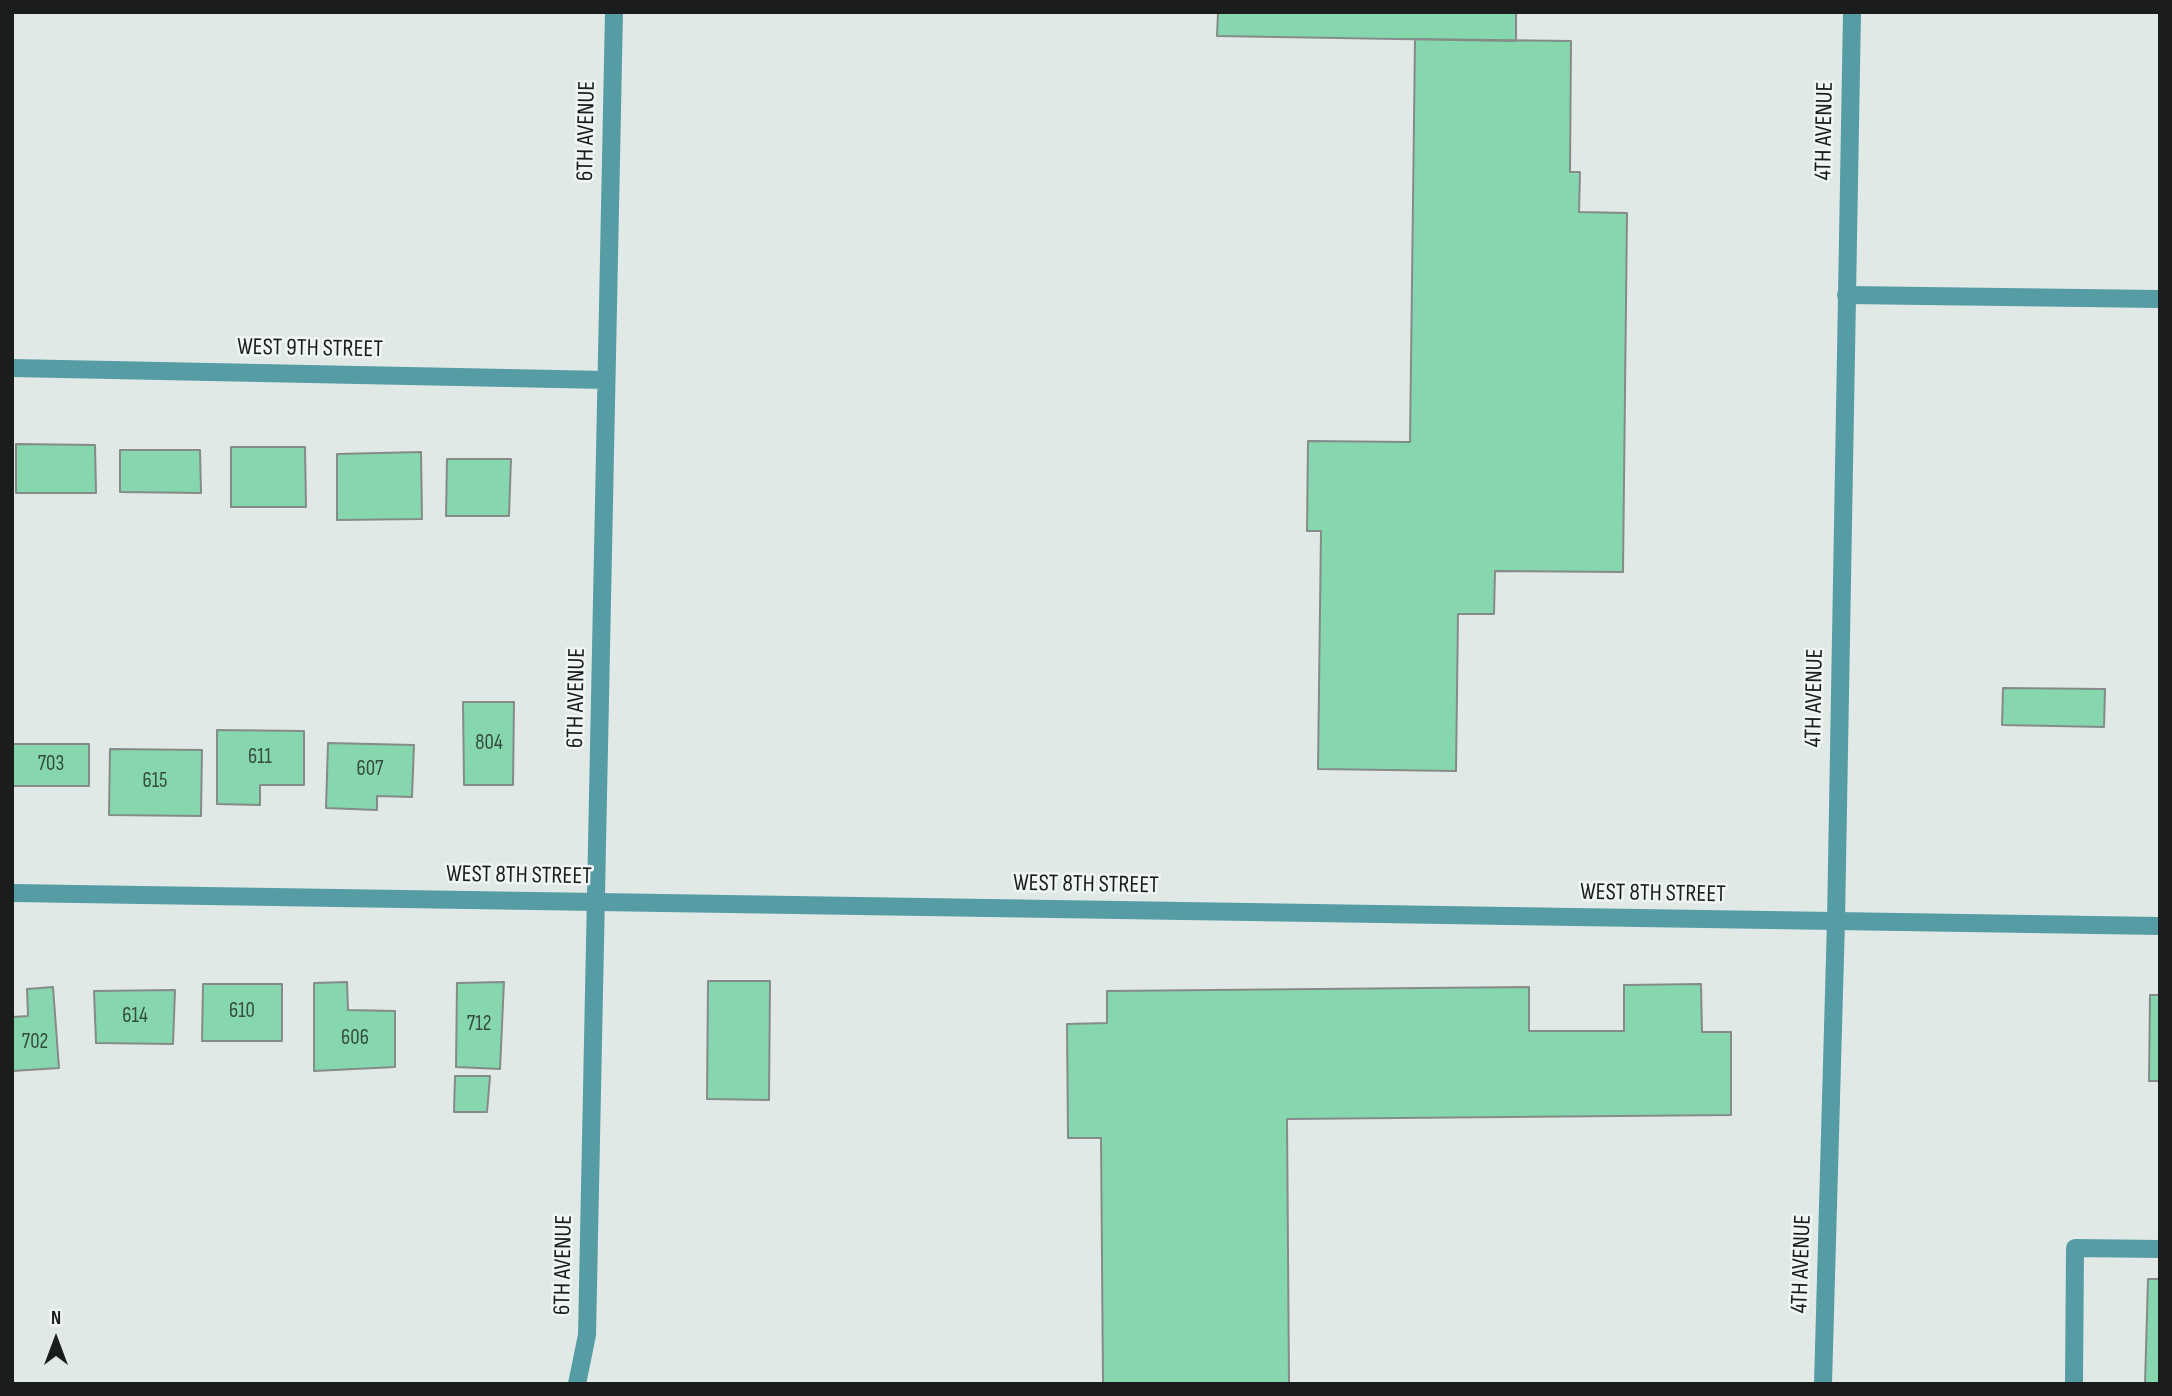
<!DOCTYPE html>
<html>
<head>
<meta charset="utf-8">
<style>
  body { margin:0 }
  #map { position:relative; width:2172px; height:1396px; overflow:hidden; background:#e1e9e7; font-family:"Sofia Sans Condensed",sans-serif }
  canvas { display:block }
  .frame { position:absolute; inset:0; border:14px solid #1a1d1c; pointer-events:none }
  .north { position:absolute; left:21px; top:1305px; width:70px; height:70px; -webkit-text-stroke:5px #eff6f5; paint-order:stroke; rotate:0deg; font-size:19px; font-weight:700; line-height:28px; text-align:center; color:#1a1d1c }
  .north::after { content:''; display:block; margin:auto; width:24px; height:32px; background:#1a1d1c; clip-path:polygon(50% 0,100% 100%,50% 72%,0 100%) }
</style>
</head>
<body>
<div id="map">
<canvas width="2172" height="1396"></canvas>
<div class="frame"></div>
<div class="north">N</div>
</div>
<script>
const ctx = document.querySelector('canvas').getContext('2d');
ctx.lineJoin = 'round';
function fill(path, color) { ctx.fillStyle = color; ctx.fill(path, 'evenodd'); }
function stroke(path, color, width, dash) { ctx.strokeStyle = color; ctx.lineWidth = width; ctx.lineCap = dash ? 'butt' : 'round'; ctx.setLineDash(dash || []); ctx.stroke(path); }
function drawText(font, color, halo, rows, align = 'center') {
  ctx.font = font + ' "Sofia Sans Condensed",sans-serif'; ctx.lineWidth = 5; ctx.setLineDash([]); ctx.textBaseline = 'middle'; ctx.strokeStyle = halo; ctx.fillStyle = color; for (const [text, x, y, turn = 0] of rows) {
    ctx.save(); ctx.translate(x, y); ctx.rotate((+turn || 0) * Math.PI / 180); ctx.textAlign = isNaN(turn) ? turn : align; if (halo) ctx.strokeText(text, 0, 0); ctx.fillText(text, 0, 0); ctx.restore();
  }
}
const building = new Path2D(`
  M1218,12h298v29l-299,-5z
  M1415,39l156,2 -1,131h10l-1,40 48,1 -4,359 -128,-1 -1,43h-36l-2,157 -138,-2 3,-238h-14l1,-90 102,1z
  M16,444l79,1 1,48h-80z
  M231,447h74l1,60h-75z
  M120,450h80l1,43 -81,-1z
  M421,452l1,67 -85,1v-66z
  M447,459h64l-2,57h-63z
  M2003,688l102,1 -1,38 -102,-2z
  M463,702h51l-1,83h-49z
  M217,730l87,1v54h-44v20l-43,-1z
  M328,743l86,2 -2,52 -35,-1v14l-51,-2z
  M12,744h77v42h-77z
  M110,749l92,1 -1,66 -92,-1z
  M708,981h62l-1,119 -62,-1z
  M347,982l1,28 47,1v56l-81,4v-88z
  M504,982l-4,87 -44,-2 1,-84z
  M203,984h79v57h-80z
  M1701,984l1,48h29v83l-444,4 2,265h-186l-2,-246h-33l-1,-114 40,-1v-32l422,-4v44h95v-46z
  M53,987l6,81 -47,3v-54l16,-1 -1,-27z
  M175,990l-2,54 -77,-1 -2,-52z
  M2150,995h10v86h-11z
  M455,1076h35l-3,36h-33z
  M2148,1279h12v105h-15z`);
const service = new Path2D(`
  M1846,295l314,4
  M2074,1384l1,-136 85,1`);
const minor = new Path2D(`
  M12,368l594,12
  M577,1384l10,-49 27,-1323
  M1823,1384l13,-463 16,-909`);
const tertiary = new Path2D(`
  M12,893l2148,33`);
const numberNames = [
  ["804",489,744],
  ["611",260,758],
  ["703",51,765],
  ["607",370,770],
  ["615",155,782],
  ["610",242,1012],
  ["614",135,1017],
  ["712",479,1025],
  ["606",355,1039],
  ["702",35,1043]
];
const streetNames = [
  ["6TH AVENUE",587,131,-89],
  ["4TH AVENUE",1825,131,-89],
  ["WEST 9TH STREET",310,349,1],
  ["6TH AVENUE",577,698,-89],
  ["4TH AVENUE",1815,698,-89],
  ["WEST 8TH STREET",519,876,1],
  ["WEST 8TH STREET",1086,885,1],
  ["WEST 8TH STREET",1653,894,1],
  ["4TH AVENUE",1802,1264,-88],
  ["6TH AVENUE",564,1265,-89]
];
fill(building, '#86d7ad');
stroke(building, '#858b88', 2);
stroke(service, '#569ca5', 18);
stroke(minor, '#569ca5', 18);
stroke(tertiary, '#569ca5', 18);
drawText('21px', '#354c40', null, numberNames);
drawText('24px', '#1a1d1c', '#eff6f5', streetNames);
</script>
</body>
</html>
